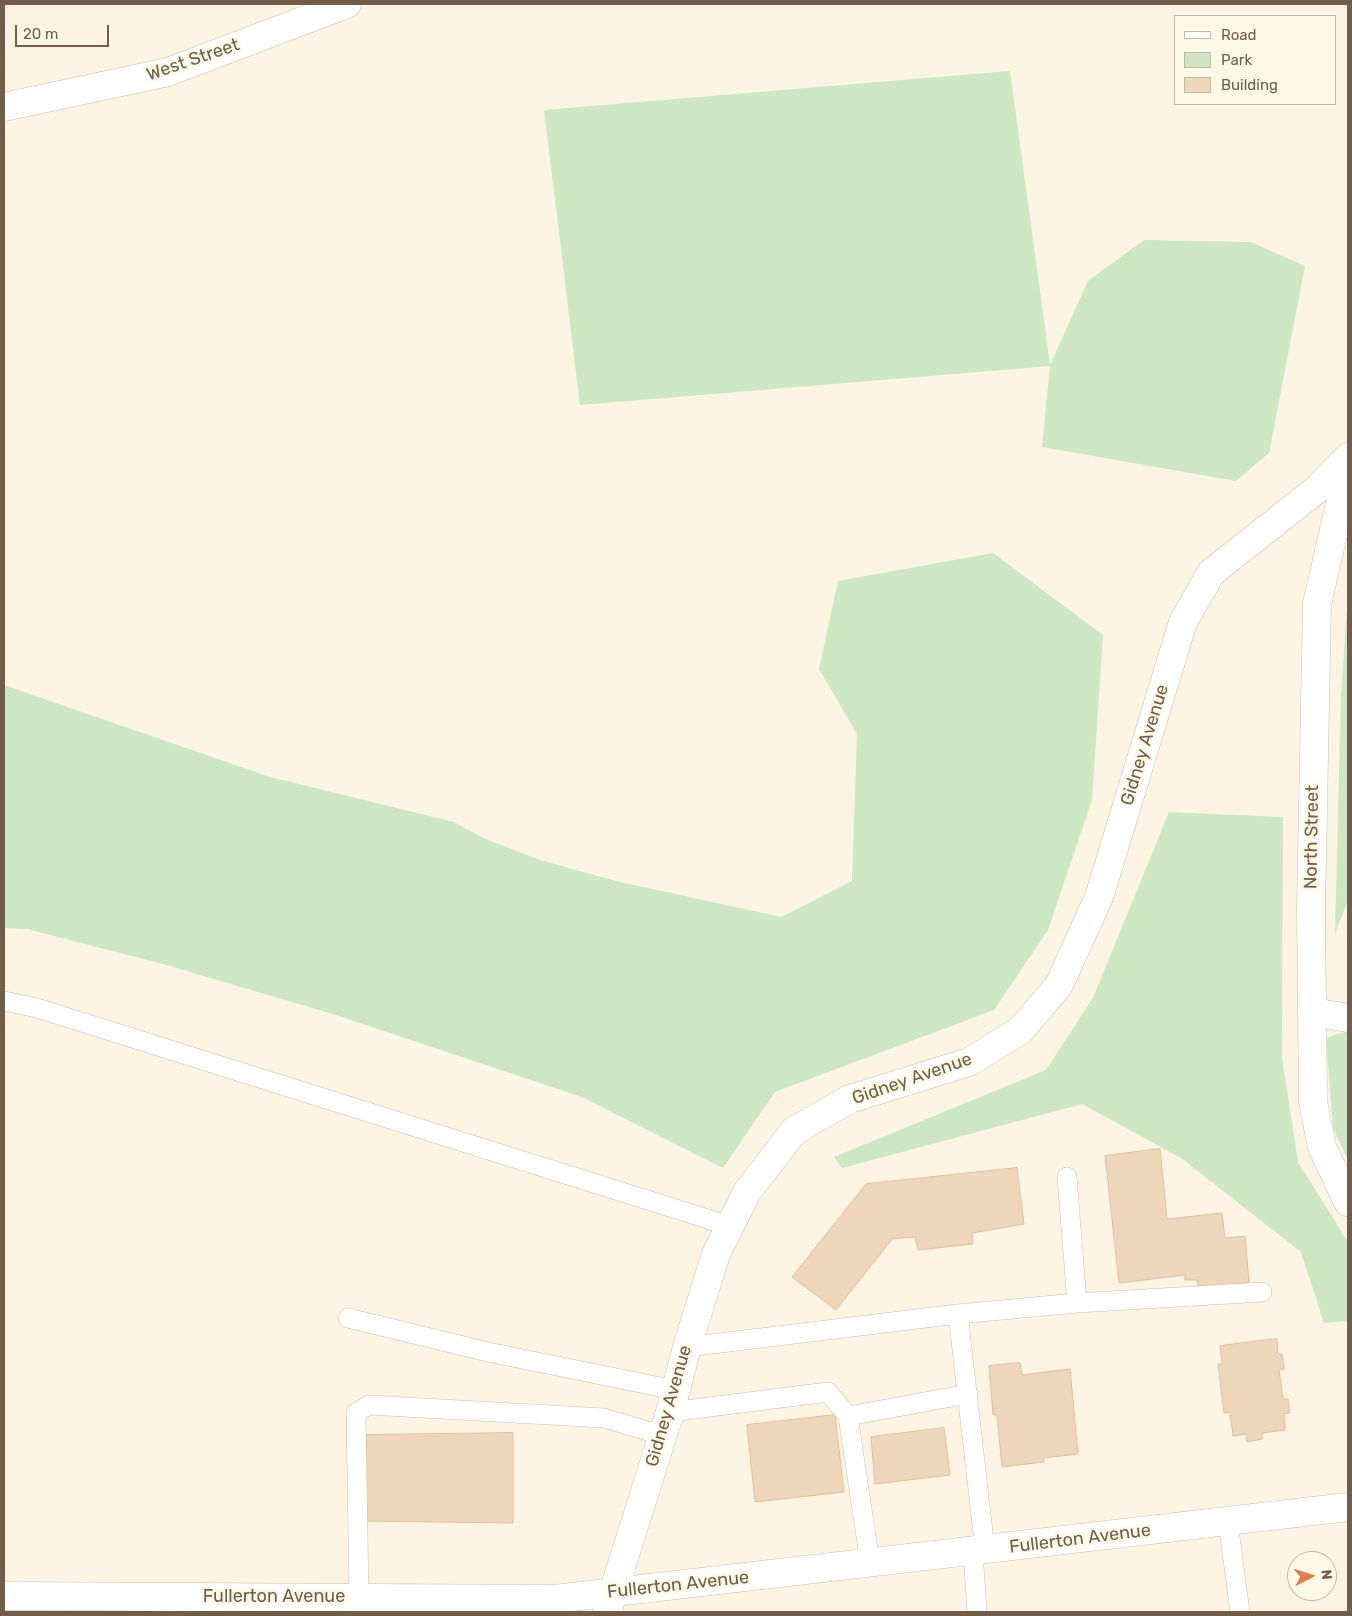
<!DOCTYPE html>
<html>
<head>
<meta charset="utf-8">
<style>
  body { margin:0 }
  #map { position:relative; width:1352px; height:1616px; overflow:hidden; background:#fbf4e2; font-family:Rubik,sans-serif }
  canvas { display:block }
  .frame { position:absolute; inset:0; border:5px solid #705d4a; pointer-events:none }
  .legend { position:absolute; left:1174px; top:15px; width:162px; height:90px; box-sizing:border-box; background:#fef8e7; border:1px solid #c5baa8; margin:0; padding:6px 9px; list-style:none; font-size:15px; color:#705d4a }
  .legend li { display:flex; align-items:center; gap:10px; height:25px }
  .legend b { width:25px; border:1px solid #c5baa8 }
  .north { position:absolute; left:1287px; top:1551px; width:50px; height:50px; box-sizing:border-box; background:#fef8e7; border:1px solid #c5baa8; border-radius:50%; rotate:85deg; font-size:14px; font-weight:700; line-height:20px; text-align:center; color:#705d4a }
  .north::after { content:''; display:block; margin:auto; width:18px; height:22px; background:#de814d; clip-path:polygon(50% 0,100% 100%,50% 72%,0 100%) }
  .scale { position:absolute; left:15px; top:25px; width:94px; height:22px; box-sizing:border-box; border:2px solid #705d4a; border-top:0; padding-left:6px; font-size:15px; line-height:18px; white-space:nowrap; color:#705d4a; -webkit-text-stroke:4px #fef8e7; paint-order:stroke }
</style>
</head>
<body>
<div id="map">
<canvas width="1352" height="1616"></canvas>
<div class="frame"></div>
<ul class="legend">
<li><b style="height:6px;background:#fff"></b>Road</li>
<li><b style="height:14px;background:#cce7c2"></b>Park</li>
<li><b style="height:14px;background:#eed6bb"></b>Building</li>
</ul>
<div class="north">N</div>
<div class="scale">20 m</div>
</div>
<script>
const ctx = document.querySelector('canvas').getContext('2d');
ctx.lineJoin = 'round';
function fill(path, color) { ctx.fillStyle = color; ctx.fill(path, 'evenodd'); }
function stroke(path, color, width, dash) { ctx.strokeStyle = color; ctx.lineWidth = width; ctx.lineCap = dash ? 'butt' : 'round'; ctx.setLineDash(dash || []); ctx.stroke(path); }
function drawText(font, color, halo, rows, align = 'center') {
  ctx.font = font + ' Rubik,sans-serif'; ctx.lineWidth = 5; ctx.setLineDash([]); ctx.textBaseline = 'middle'; ctx.strokeStyle = halo; ctx.fillStyle = color; for (const [text, x, y, turn = 0] of rows) {
    ctx.save(); ctx.translate(x, y); ctx.rotate((+turn || 0) * Math.PI / 180); ctx.textAlign = isNaN(turn) ? turn : align; if (halo) ctx.strokeText(text, 0, 0); ctx.fillText(text, 0, 0); ctx.restore();
  }
}
const green = new Path2D(`
  M1010,71l40,294 38,-84 56,-41 107,2 54,24 -36,187 -33,28 -194,-34 8,-81 -470,39 -36,-295z
  M993,553l110,82 -11,165 -44,130 -54,80 -219,82 -52,76 -141,-71 -246,-82 -173,-51 -136,-35 -23,-1v-243l266,92 184,45 29,16 57,22 76,21 165,36 71,-36 5,-147 -38,-65 19,-88z
  M1348,593v307l-13,34 6,-238z
  M1169,812l114,5 -1,240 16,105 50,80v79l-24,2 -23,-71 -120,-94 -99,-54 -240,64 -8,-11 212,-87 47,-72z
  M1348,1031v129l-15,-32 -7,-90z`);
const building = new Path2D(`
  M1160,1149l7,70 55,-6 3,25 20,-2 4,46 -50,7 -2,-9h-12v-5l-66,8 -14,-127z
  M1017,1168l7,56 -52,9 1,11 -55,6 -3,-13 -23,2 -56,71 -44,-33 74,-93z
  M1277,1339l1,15h4l2,15 -5,1 4,29h5l2,14 -6,1 1,16 -23,3v6l-15,3 -1,-8 -13,2 -3,-24 -6,1 -6,-49h4l-2,-18z
  M1020,1363l2,12 48,-6 8,85 -35,4 1,4 -42,5 -5,-52h-4l-4,-49z
  M835,1415l9,77 -89,10 -8,-77z
  M944,1428l6,47 -75,9 -4,-47z
  M513,1433v90l-147,-2v-86z`);
const service = new Path2D(`
  M4,1001l33,7 693,218
  M1067,1177l10,126 185,-11
  M348,1318l140,34 187,38
  M687,1347l271,-33
  M670,1412l158,-20 20,24 22,147
  M848,1416l120,-22
  M1228,1522l12,90
  M985,1550l-27,-236 119,-11
  M973,1551l4,61
  M359,1597l-3,-184 13,-8 235,13 57,17`);
const minor = new Path2D(`
  M1348,469l-31,135 -6,305 2,193 9,45 26,55
  M1313,1012l35,6`);
const tertiary = new Path2D(`
  M4,107l164,-35 179,-68
  M4,1596l551,3 793,-92
  M607,1612l63,-200 17,-65 29,-93 31,-62 47,-61 56,-32 119,-37 52,-32 38,-45 40,-88 84,-275 28,-49 105,-83 32,-33`);
const streetNames = [
  ["West Street",193,60,-19],
  ["Gidney Avenue",1145,745,-73],
  ["North Street",1312,837,-89],
  ["Gidney Avenue",912,1079,-19],
  ["Gidney Avenue",669,1406,-74],
  ["Fullerton Avenue",1080,1539,-7],
  ["Fullerton Avenue",678,1585,-6],
  ["Fullerton Avenue",274,1597]
];
fill(green, '#cce7c2');
fill(building, '#eed6bb');
stroke(building, '#e0bf9c', 1);
stroke(service, '#cdbfac', 20);
stroke(minor, '#cdbfac', 29);
stroke(tertiary, '#cdbfac', 29);
stroke(service, '#fff', 19);
stroke(minor, '#fff', 28);
stroke(tertiary, '#fff', 28);
drawText('18px', '#705d4a', '#fef8e7', streetNames);
</script>
</body>
</html>
